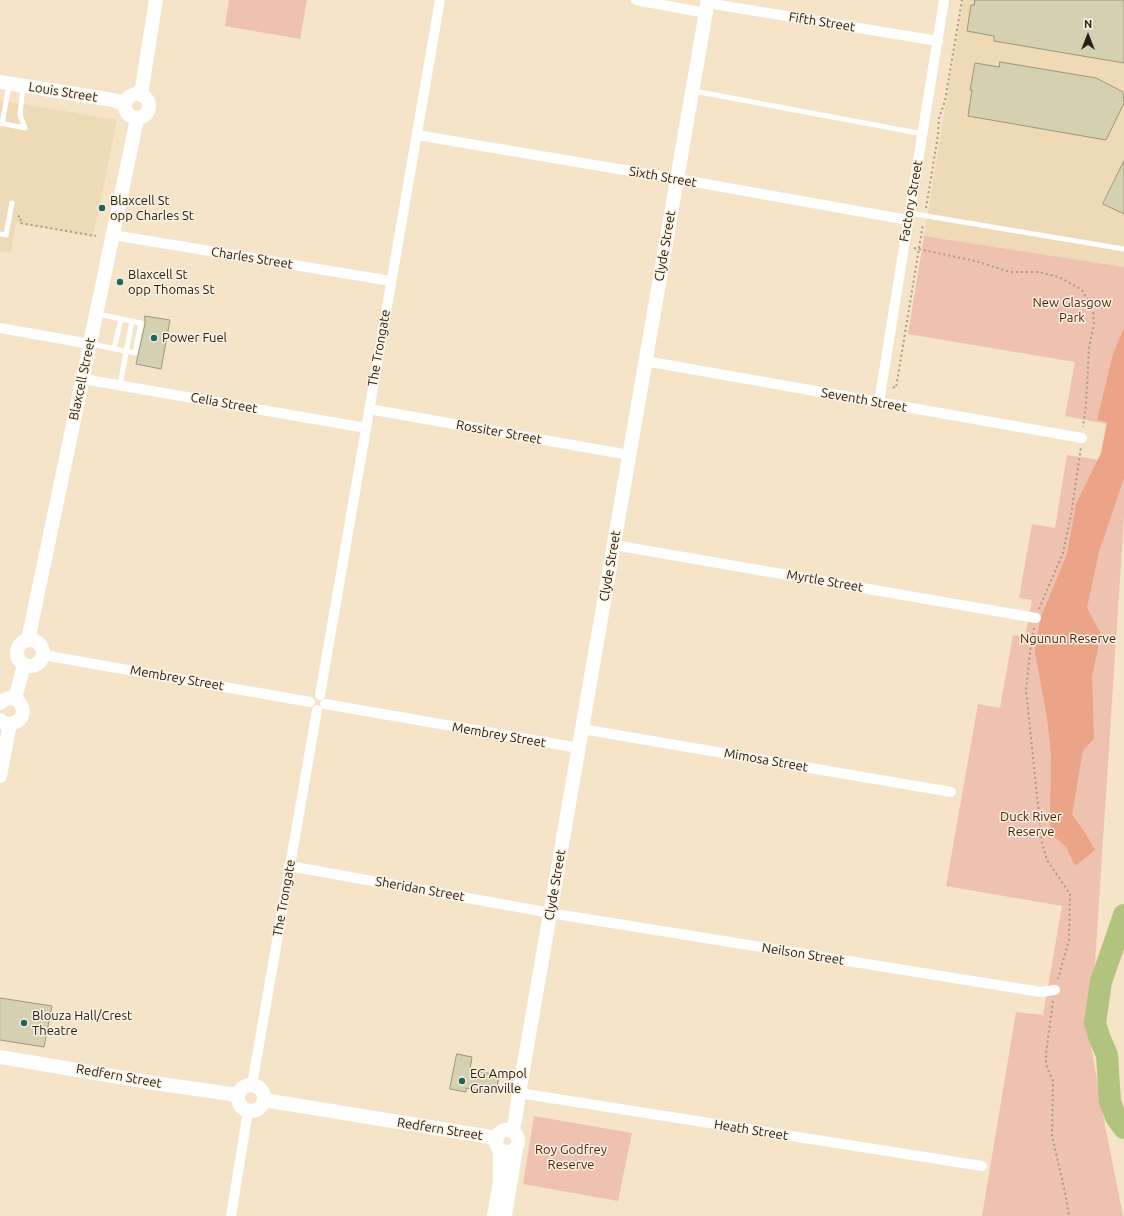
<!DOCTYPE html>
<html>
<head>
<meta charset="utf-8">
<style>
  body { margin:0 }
  #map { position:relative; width:1124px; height:1216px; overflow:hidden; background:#f5e4c8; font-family:Ubuntu,sans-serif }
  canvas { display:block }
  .north { position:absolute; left:1068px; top:16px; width:40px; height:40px; -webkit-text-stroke:3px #fcf2e1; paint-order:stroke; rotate:0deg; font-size:11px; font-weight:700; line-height:16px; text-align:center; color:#272117 }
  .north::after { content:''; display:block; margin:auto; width:14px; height:18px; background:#272117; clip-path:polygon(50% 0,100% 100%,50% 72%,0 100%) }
</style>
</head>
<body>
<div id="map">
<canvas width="1124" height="1216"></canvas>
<div class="north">N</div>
</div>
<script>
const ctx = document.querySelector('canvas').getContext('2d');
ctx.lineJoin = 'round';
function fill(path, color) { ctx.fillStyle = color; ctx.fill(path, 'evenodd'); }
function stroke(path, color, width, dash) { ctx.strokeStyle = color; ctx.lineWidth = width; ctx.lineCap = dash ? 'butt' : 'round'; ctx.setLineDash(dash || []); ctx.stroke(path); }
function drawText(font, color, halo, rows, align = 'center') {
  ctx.font = font + ' Ubuntu,sans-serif'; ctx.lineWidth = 3; ctx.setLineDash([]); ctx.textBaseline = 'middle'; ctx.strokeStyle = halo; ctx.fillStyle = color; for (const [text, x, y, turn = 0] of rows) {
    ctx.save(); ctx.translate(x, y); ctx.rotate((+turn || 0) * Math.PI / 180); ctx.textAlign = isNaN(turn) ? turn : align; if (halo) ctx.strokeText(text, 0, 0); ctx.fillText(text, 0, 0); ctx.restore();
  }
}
const built = new Path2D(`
  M963,0h161v267l-200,-31z
  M0,100l117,20 -24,117 -77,-14 -5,30 -11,-2z`);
const green = new Path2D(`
  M229,0h78l-7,39 -75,-13z
  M924,236l200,31v160l-59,-11 10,-54 -167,-28z
  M1067,455l57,9v53l-34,523 15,85 18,91h-141l34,-204 27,3 19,-109 -116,-20 32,-182 22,4 13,-73 12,2 7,-37 -13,-2 13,-74 23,4z
  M534,1116l98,17 -14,68 -95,-17z`);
const forest = new Path2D(`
  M1124,328v150l-25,74 -12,56 14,26 -9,43 2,62 -11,11 -11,65 12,16 11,19 -20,16 -9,-19 -15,-13 -1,-17 1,-62 -4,-37 -12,-66 5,-33 27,-65 9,-50 25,-51 6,-31 -10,-2 16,-66z`);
const river = new Path2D(`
  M1124,915l-23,67 -6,41 5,16 7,16 3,47 6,15 8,11`);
const building = new Path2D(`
  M975,0h149v63l-130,-22v-5l-27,-5 4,-26h3z
  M1000,62l96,16 27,14 1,11 -18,37 -138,-24 4,-26h-2l5,-27 24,4z
  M1124,161v53l-21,-10z
  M145,316l25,4 -9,49 -25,-5 9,-40z
  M0,998l52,8 -8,41 -44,-7z
  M457,1054l15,3 -2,13 29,5 -3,19 -30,-6v4l-16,-3z`);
const path = new Path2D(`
  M926,208l12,-73 1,-17 6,-17 17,-101
  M18,216l3,1 -1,6 76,13
  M914,248l61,13 35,11h29l20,5 23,13 11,21 1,13 -5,24 -3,56 -3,23
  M893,387l3,1 27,-164
  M1039,609l24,-56 8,-38 10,-68
  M1034,628l-3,16 -5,46 16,153 5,17 23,34 -1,46 -11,39
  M1053,1001l-7,52v11l7,17 -1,55 13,56 4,24`);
const lane = new Path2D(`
  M23,86l-3,29 5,13
  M694,91l229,43
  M0,123l25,5
  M2,124l7,-39
  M909,213l215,36
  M0,234l6,1 6,-32
  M91,344l44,9 6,-30 -44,-9
  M114,349l7,-30
  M120,385l12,-64`);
const street = new Path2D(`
  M636,0l70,13
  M707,3l231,38
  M417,135l272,46 219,39
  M113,235l278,46
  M0,328l90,16
  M645,361l437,77
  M83,379l283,49
  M879,402l65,-402
  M369,409l260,46
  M614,545l422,73
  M43,655l267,47
  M320,695l120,-695
  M325,704l254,44
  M582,729l369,63
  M289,866l273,49 479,77 14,-2
  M252,1085l65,-375
  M519,1093l463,73
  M231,1216l17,-105`);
const secondary = new Path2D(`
  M0,82l113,18 12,4
  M125 106a12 12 0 1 1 24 0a12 12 0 1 1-24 0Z
  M141,94l15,-94
  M17 653a13 13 0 1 1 26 0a13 13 0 1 1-26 0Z
  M28,640l109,-521
  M15,699l9,-34
  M0,703c18,-16 33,13 14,20 -5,2 -10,1 -14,-3
  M0,776l10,-52
  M0,1057l154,26 84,12
  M238 1098a13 13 0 1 1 26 0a13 13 0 1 1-26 0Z
  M264,1100l233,38
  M496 1141a11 11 0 1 1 22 0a11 11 0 1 1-22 0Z
  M512,1131l3,-10 4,-28 189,-1093
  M494,1216l6,-35v-32
  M505,1216l11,-68`);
const markers = [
  [102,208,4,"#1f665a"],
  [120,282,4,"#1f665a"],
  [154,338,4,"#1f665a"],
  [24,1023,4,"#1f665a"],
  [462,1081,4,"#1f665a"]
];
const streetNames = [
  ["Fifth Street",822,22,9],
  ["Louis Street",63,92,9],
  ["Sixth Street",663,177,10],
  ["Factory Street",911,201,-80],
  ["Clyde Street",665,246,-80],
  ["Charles Street",252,258,9],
  ["The Trongate",379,348,-80],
  ["Blaxcell Street",82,379,-78],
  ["Seventh Street",864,400,10],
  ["Celia Street",224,403,10],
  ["Rossiter Street",499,432,10],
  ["Clyde Street",610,566,-80],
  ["Myrtle Street",825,581,10],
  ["Membrey Street",177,678,10],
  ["Membrey Street",499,735,10],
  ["Mimosa Street",766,760,10],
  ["Clyde Street",555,885,-80],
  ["Sheridan Street",420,889,10],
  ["The Trongate",284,898,-80],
  ["Neilson Street",803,954,9],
  ["Redfern Street",119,1076,10],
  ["Redfern Street",440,1129,9],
  ["Heath Street",751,1130,9]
];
const poiNames = [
  ["Blaxcell St",110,201],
  ["opp Charles St",110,216],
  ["Blaxcell St",128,275],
  ["opp Thomas St",128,290],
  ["Power Fuel",162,338],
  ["Blouza Hall/Crest",32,1016],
  ["Theatre",32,1031],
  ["EG Ampol",470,1074],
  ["Granville",470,1089]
];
const parkNames = [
  ["New Glasgow",1072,303],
  ["Park",1072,318],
  ["Ngunun Reserve",1068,639],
  ["Duck River",1031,817],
  ["Reserve",1031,832],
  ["Roy Godfrey",571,1150],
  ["Reserve",571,1165]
];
fill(built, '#efdab7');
fill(green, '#efc1b1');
fill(forest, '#eca489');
stroke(river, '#b2c37d', 22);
fill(building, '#d5d0b1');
stroke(building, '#9b9679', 1);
stroke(path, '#a79b85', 2, [2, 3]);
stroke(lane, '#fff', 5);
stroke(street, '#fff', 10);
stroke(secondary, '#fff', 14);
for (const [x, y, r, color] of markers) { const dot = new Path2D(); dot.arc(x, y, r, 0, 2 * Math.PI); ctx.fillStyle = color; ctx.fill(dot); stroke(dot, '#fcf2e1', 1.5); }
drawText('13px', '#272117', '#fcf2e1', streetNames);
drawText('13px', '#272117', '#fcf2e1', poiNames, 'left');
drawText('13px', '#4b1d0b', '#fcf2e1', parkNames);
</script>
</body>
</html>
